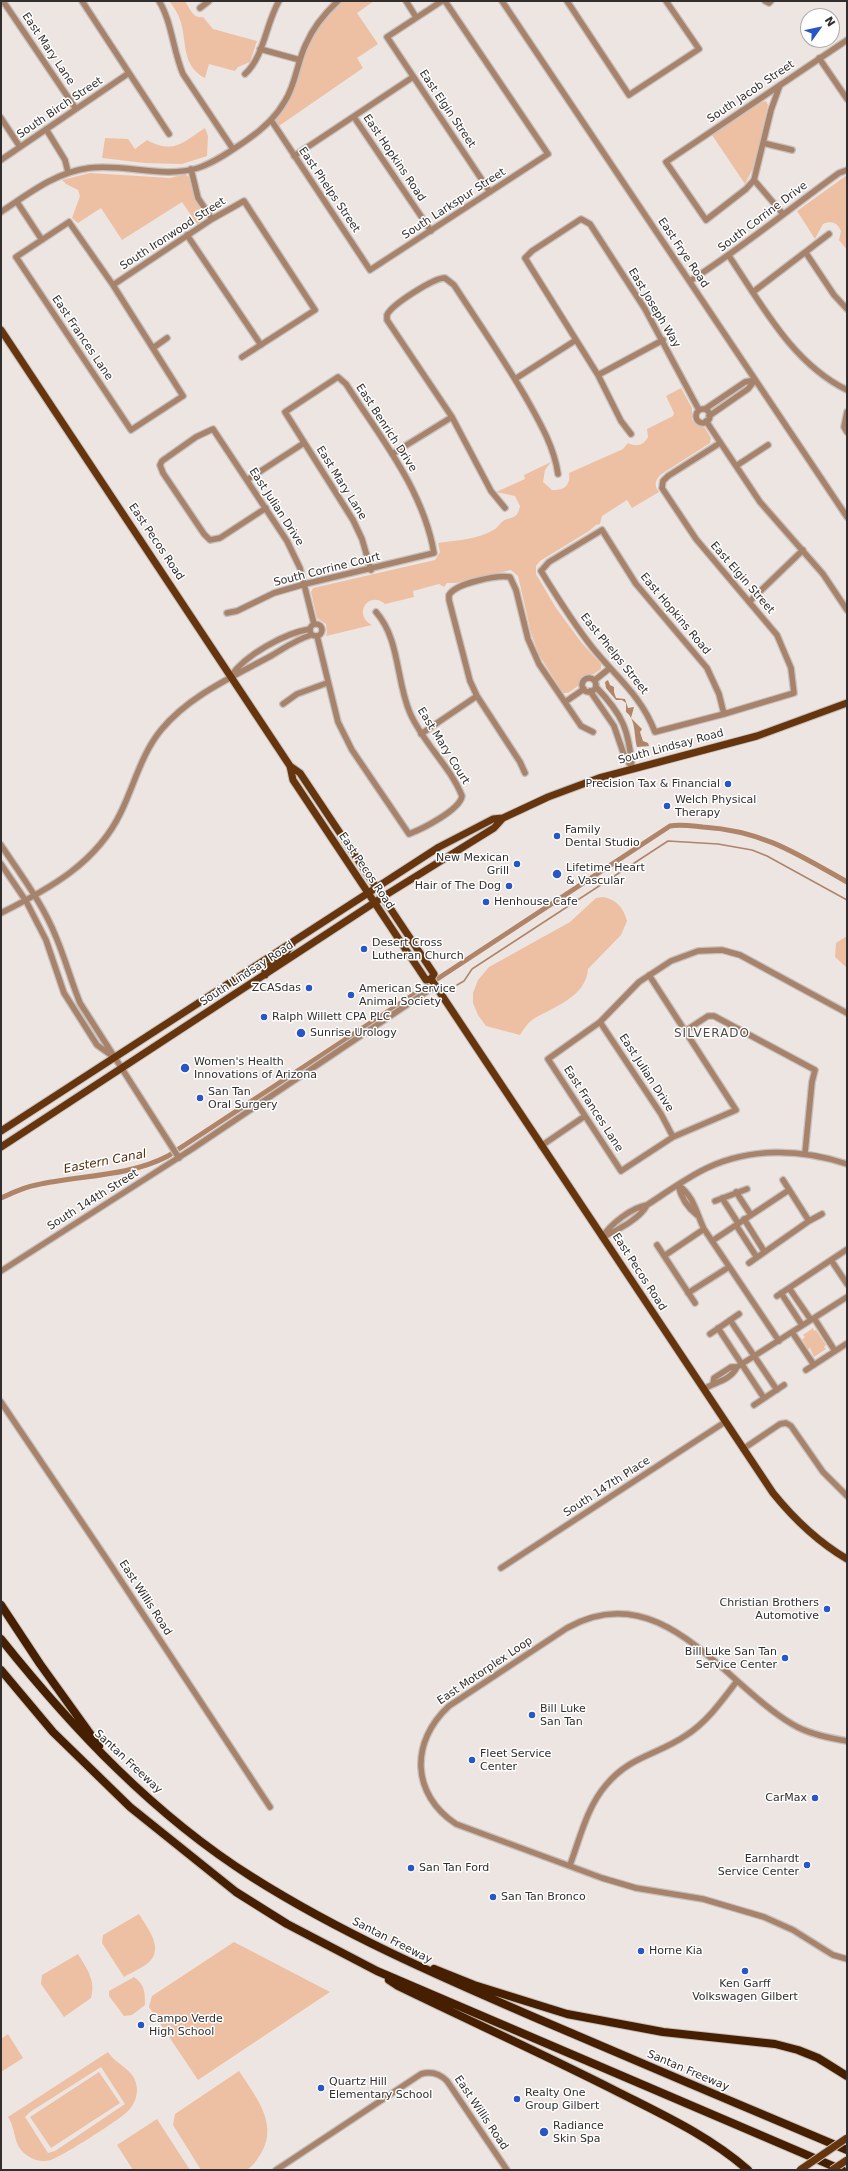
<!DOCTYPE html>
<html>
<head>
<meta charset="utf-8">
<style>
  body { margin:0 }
  #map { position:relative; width:848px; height:2171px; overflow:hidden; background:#ede5e1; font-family:"DejaVu Sans",sans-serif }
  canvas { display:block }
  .frame { position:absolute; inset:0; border:2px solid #312e2d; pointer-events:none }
  .north { position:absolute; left:800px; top:8px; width:40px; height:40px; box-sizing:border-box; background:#fff; border:1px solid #adabab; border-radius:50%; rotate:57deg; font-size:11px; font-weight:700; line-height:16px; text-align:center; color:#312e2d }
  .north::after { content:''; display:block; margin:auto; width:14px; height:18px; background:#2956c5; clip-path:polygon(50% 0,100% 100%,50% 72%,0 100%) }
</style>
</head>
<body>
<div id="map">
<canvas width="848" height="2171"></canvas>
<div class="frame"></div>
<div class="north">N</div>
</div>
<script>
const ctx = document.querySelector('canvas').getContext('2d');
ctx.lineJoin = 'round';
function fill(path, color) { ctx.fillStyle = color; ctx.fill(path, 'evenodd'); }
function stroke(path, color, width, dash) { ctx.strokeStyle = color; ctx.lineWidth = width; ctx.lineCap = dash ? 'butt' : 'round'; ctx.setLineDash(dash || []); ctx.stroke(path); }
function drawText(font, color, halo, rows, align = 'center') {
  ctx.font = font + ' "DejaVu Sans",sans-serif'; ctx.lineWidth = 3; ctx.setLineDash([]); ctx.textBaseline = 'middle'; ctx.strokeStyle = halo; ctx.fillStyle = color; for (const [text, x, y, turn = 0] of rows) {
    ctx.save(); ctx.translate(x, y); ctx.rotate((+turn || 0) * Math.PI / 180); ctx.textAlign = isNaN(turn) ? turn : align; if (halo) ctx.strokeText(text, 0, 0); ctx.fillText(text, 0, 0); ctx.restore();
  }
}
const green = new Path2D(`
  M169,1h16c5,8 8,18 18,16l10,12 44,12 -7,21 -12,5 -3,4 -26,-7 -4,14c-23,-12 -18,-33 -24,-55 -2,-8 -7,-16 -12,-22z
  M338,1h36l-17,12 21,31 -21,14 6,10 -87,60 -5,-8 15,-20 20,-55 12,-22z
  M766,101l2,4 -14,61 -9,18 -33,-49 50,-33z
  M205,128l3,8 -1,20 -25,8 -37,-1 -43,-5 3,-20 23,1 7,10 12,-9c27,15 36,2 58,-12z
  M90,173l80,5 15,-4 4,3 5,20 10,19 -1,4 -6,4 -15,-22 -60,38 -21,-32 -23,15 -6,-5 8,-22 -2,-6 -12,-6 -4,-4z
  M847,175v75l-8,-10 2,-9c-3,-8 -10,-11 -18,-7l-8,15 -18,-28z
  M681,388l11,20v12l13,8 6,10 -1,5 -50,32c-5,6 -6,11 -1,17l-27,16 -5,-8 -25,16 -2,8 -4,1 -7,6 -49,30 -4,5v8l20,34 25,34 20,22v5l-7,5 -12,2 -4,10 -10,7h-5l-24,-38 -8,-22 -13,-57 -7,-6 -55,13h-9l-3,4 -5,-3 -26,7 1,6 -29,7c-16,-14 -33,10 -13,21l-46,11 1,-3 -1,-9 -9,-6 -6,-26 2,-4 122,-28 5,-8 -2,-9c19,-3 39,-3 57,-14 3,-2 7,-9 12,-10 8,-2 11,-3 13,-13l-5,-10 -19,-4 29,-13 -1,-4 27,-13 -6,8 -2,12 9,8c12,1 19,-5 17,-17l54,-24 5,-6c8,4 15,3 20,-6l-1,-8 26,-13 1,-3 -8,-17z
  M603,897c14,3 20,10 24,24l-6,14 -33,34c-2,29 -36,38 -56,51 -5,4 -9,10 -12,15l-34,-9 -8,-11 -5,-12v-10l5,-13 11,-13 81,-45 26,-24z
  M847,936v32l-12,-11 1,-14z
  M813,1328l1,3 2,-1 10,15 -2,2 2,2 -12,8 -4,-9 -2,1 -6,-10 3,-2 -2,-2z
  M139,1914c7,12 24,32 12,46 -6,7 -19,12 -27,17l-22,-34 1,-8z
  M234,1942l96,50 -132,88 -49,-73 3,-11z
  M78,1954c9,15 18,26 13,44l-27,19 -23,-33 1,-9z
  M134,1977c11,8 11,15 11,28l-13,10 -8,1 -15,-20v-5z
  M8,2034l15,24 -22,14v-33z
  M108,2052c9,14 28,17 29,37 0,8 -3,16 -9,22 -7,8 -67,46 -77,49 -8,2 -16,1 -23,-4 -16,-10 -11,-26 -20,-39zM101,2067l24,37 -70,47 -7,2 -23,-36 5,-5z
  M239,2071c18,27 42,56 19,87 -3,5 -8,11 -13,12 -14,1 -30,0 -44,0l-28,-45 2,-11z
  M99,2072l21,31 -69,45 -21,-31z
  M157,2119l33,51h-57l-16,-25z`);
const water = new Path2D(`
  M608,680l2,5 4,2v5l2,6 9,1 3,9 6,-1 -3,11 11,11 -2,3 3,9 5,2 1,3 -12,1c-3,-11 -1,-28 -11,-35v-9l-4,-3h-6l-10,-12 -1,-6z`);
const stream = new Path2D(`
  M457,985l7,-4 8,-12 196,-128 50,3 34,6 15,6 80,44`);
const canal = new Path2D(`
  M1,1198c11,-5 23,-11 35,-13 43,-10 92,-8 132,-29l502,-330c11,-2 22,0 33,1 60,4 93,26 144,55`);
const minor = new Path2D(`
  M3,1l73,108
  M82,1l87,133
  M159,1c13,21 14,50 24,73l50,75
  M406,1l10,16
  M442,1l-55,36 103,155
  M502,1l345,516
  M567,1l62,94 70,-46 -33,-48
  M765,1l4,2 2,-2
  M200,8l9,-7
  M260,49l40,11
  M819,58l28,41
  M245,74c19,-17 21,-51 34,-73
  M780,85l-9,25 -17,70 -8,9 -40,31 -40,-58 181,-122
  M354,117l77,114
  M1,118l19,29
  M271,120l99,150 178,-116 -103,-153
  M46,129l19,31 3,12
  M763,143l29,7
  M294,156l119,-79
  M1,160l128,-87
  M191,169l7,29 14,21
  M754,180l29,34
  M17,202l25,38
  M1,212c27,-18 55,-40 88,-44 35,-5 74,11 109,0 18,-6 34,-18 49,-28 16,-11 29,-23 38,-39 11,-17 12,-39 21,-57 7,-16 19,-31 32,-43
  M69,222l44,63 70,111 -52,34 -115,-173z
  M187,235l74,110
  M806,253l28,42 13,14
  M729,256c33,49 63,107 118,134
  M690,281c52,-33 99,-72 149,-108l8,-3
  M113,285l99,-66 32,-18 71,109 -73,47
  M753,292l76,-58
  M153,348l14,-10
  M598,375l65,-35
  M515,379l61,-39
  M705,409l40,-27 10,-2
  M696 416a7 7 0 1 1 14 0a7 7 0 1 1-14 0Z
  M847,412l-3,15 3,5
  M709,416l39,-27 7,-9
  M706,421l54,81 63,72 24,36
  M631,434l-10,-13 -23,-46 -73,-117 7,-7 49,-32 9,5 55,85 54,101
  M720,443l-52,33 -5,5 -1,7 34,51 81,96 14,33 3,25 -70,21 -69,18c-14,-37 -40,-56 -63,-85 -19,-24 -35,-50 -51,-76l8,-9 53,-32 34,54 71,84 12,26 5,20
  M392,454l60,-37
  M736,466l32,-21
  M247,480l57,-37
  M266,508l-46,30 -10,2 -6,-6 -41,-61 -3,-8 2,-4 34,-24 17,-8 74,112 13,27 14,56
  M505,508l-14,-17 -39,-74 -65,-97v-5c4,-10 48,-38 58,-37l9,7c24,37 49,73 71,111 14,25 29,50 33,78
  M749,602l54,-52
  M227,613l10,-2 37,-18 31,-9 129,-31c-11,-64 -54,-116 -88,-169l-8,-7 -53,35 68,108 9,19 9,31
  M310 630a6 6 0 1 1 12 0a6 6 0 1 1-12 0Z
  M317,636l21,86 14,28 57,84c13,-5 51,-24 53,-38 -12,-30 -39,-53 -52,-83 -14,-32 -10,-74 -34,-101
  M231,676c14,-21 54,-43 79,-47
  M582 685a7 7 0 1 1 14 0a7 7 0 1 1-14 0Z
  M595,680l15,-12
  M596,687c27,28 33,43 36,81
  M590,691l24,35 10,29 7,11
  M565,702l19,-13
  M283,704l14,-10 30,-11
  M421,734l56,-38
  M525,773l-5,-11 -43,-66 -7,-15 -21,-81v-5c7,-12 48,-20 61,-18l6,13 12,49 11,25 42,62 12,6
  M1,845c20,30 42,59 55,92 9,21 15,44 24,66l99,155
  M1,864l25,37 20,39 18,53 33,52 14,10
  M1,913c48,-24 96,-50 120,-101 13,-27 21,-59 40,-82 28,-34 71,-53 108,-73 14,-8 26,-17 42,-22
  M649,975l87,135 -63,27 -52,34 -73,-112 52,-37 39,-40 32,-21 27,-10 24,-1 18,5 107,58
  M600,1022l61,92 12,23
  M685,1031l23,-15h6l101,54 -3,12 -7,71
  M541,1146l44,-30
  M783,1180l26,41
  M678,1185c16,11 18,27 26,44l75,112
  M678,1185c3,12 10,23 19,30
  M736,1192l15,23
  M722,1198l16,25
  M715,1201l32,-12
  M744,1219l20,32
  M736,1225l20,31
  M602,1237c10,-14 29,-29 45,-32 20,-13 39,-27 60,-37 44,-21 95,-19 140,-4
  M603,1237c14,-7 37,-18 44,-32
  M712,1241l77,-51
  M657,1245l38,58
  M664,1256l40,-27
  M831,1260l16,24
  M749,1263l60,-42 13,-7
  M1,1271l191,-122 243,-163
  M789,1288l22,32
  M688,1293l41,-26
  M781,1293l21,32
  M777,1296l69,-46
  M814,1318l21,33
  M730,1320l47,70
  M718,1328l46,70
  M792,1332l22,33
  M710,1334l29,-20
  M806,1370l40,-26
  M713,1384l1,-6 17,-11h6
  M704,1389c11,-7 26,-8 33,-22l110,-70
  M1,1402l107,159 162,246
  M754,1405l30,-20
  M743,1449l37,-25 6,-1 5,3 32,46 24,24
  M501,1568l224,-146
  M847,1741c-18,-3 -39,-7 -55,-17 -70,-42 -131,-149 -225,-96l-118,78c-39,36 -38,88 7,118l146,54 34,10 67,11 61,18 29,13 40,25 14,4
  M570,1865c10,-27 17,-58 36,-80 24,-29 51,-30 79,-49 21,-13 37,-35 52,-55
  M276,2170l145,-96c10,-3 19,0 26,7l60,89`);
const major = new Path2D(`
  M1,330l289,436 10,7 134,201 -3,5
  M290,766l3,14 133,200 5,-1
  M265,975v-6l20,-15 7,-10
  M431,979l342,514c21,26 45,49 74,66
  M1,1131l438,-284 54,-28 10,-1 45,-21 51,-19 158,-42 90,-33
  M1,1147l388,-254 105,-65 9,-10`);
const highway = new Path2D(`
  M1,1605l39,59 59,82
  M1,1639c72,90 153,176 251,238 90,57 187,99 284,141 104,45 207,88 311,132
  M1,1670l52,62 77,75 106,85 51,32 90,47 465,199
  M434,1969l40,16 93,29 96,18 112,12 23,6 20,8 29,18
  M389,1980l9,6c72,35 145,68 216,104 47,24 94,45 134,80`);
const majorBridge = new Path2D(`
  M800,2170l47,-32
  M832,2170l15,-10`);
const markers = [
  [728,784,4,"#2956c5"],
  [667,806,4,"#2956c5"],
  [557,836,4,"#2956c5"],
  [517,864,4,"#2956c5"],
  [557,874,5,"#2956c5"],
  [509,886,4,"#2956c5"],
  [486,902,4,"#2956c5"],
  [364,949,4,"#2956c5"],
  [309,988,4,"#2956c5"],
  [351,995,4,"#2956c5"],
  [264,1017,4,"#2956c5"],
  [301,1033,5,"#2956c5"],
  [185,1068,5,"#2956c5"],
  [200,1098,4,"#2956c5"],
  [827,1609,4,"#2956c5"],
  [785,1658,4,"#2956c5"],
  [532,1715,4,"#2956c5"],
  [472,1760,4,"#2956c5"],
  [815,1798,4,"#2956c5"],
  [807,1865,4,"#2956c5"],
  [411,1868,4,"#2956c5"],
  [493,1897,4,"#2956c5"],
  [641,1951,4,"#2956c5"],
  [745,1971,4,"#2956c5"],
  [141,2025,4,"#2956c5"],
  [321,2088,4,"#2956c5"],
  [517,2099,4,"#2956c5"],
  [544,2132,5,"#2956c5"]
];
const streetNames = [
  ["East Mary Lane",48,49,56],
  ["South Jacob Street",751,92,-34],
  ["South Birch Street",60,108,-34],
  ["East Elgin Street",447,109,56],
  ["East Hopkins Road",394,158,56],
  ["East Phelps Street",329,190,56],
  ["South Larkspur Street",454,204,-33],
  ["South Corrine Drive",763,217,-37],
  ["South Ironwood Street",173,234,-33],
  ["East Frye Road",683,253,56],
  ["East Joseph Way",654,308,59],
  ["East Frances Lane",82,338,56],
  ["East Benrich Drive",386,428,57],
  ["East Mary Lane",341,483,58],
  ["East Julian Drive",276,507,57],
  ["East Pecos Road",156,542,56],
  ["South Corrine Court",327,570,-14],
  ["East Elgin Street",742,578,49],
  ["East Hopkins Road",675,614,50],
  ["East Phelps Street",614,654,51],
  ["East Mary Court",443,746,58],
  ["South Lindsay Road",671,747,-15],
  ["East Pecos Road",366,871,56],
  ["South Lindsay Road",247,974,-33],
  ["East Julian Drive",646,1073,57],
  ["East Frances Lane",593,1109,57],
  ["South 144th Street",93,1200,-32],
  ["East Pecos Road",639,1272,57],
  ["South 147th Place",607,1487,-33],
  ["East Willis Road",145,1598,57],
  ["East Motorplex Loop",485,1671,-34],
  ["Santan Freeway",128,1762,43],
  ["Santan Freeway",392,1941,27],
  ["Santan Freeway",688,2071,23],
  ["East Willis Road",481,2113,56]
];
const poiNames = [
  ["Precision Tax & Financial",720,784,"right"],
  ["Welch Physical",675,800],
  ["Therapy",675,813],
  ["Family",565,830],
  ["Dental Studio",565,843],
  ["New Mexican",509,858,"right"],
  ["Grill",509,871,"right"],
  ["Lifetime Heart",566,868],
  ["& Vascular",566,881],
  ["Hair of The Dog",501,886,"right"],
  ["Henhouse Cafe",494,902],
  ["Desert Cross",372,943],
  ["Lutheran Church",372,956],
  ["ZCASdas",301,988,"right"],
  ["American Service",359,989],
  ["Animal Society",359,1002],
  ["Ralph Willett CPA PLC",272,1017],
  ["Sunrise Urology",310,1033],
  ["Women's Health",194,1062],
  ["Innovations of Arizona",194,1075],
  ["San Tan",208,1092],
  ["Oral Surgery",208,1105],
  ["Christian Brothers",819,1603,"right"],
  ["Automotive",819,1616,"right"],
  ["Bill Luke San Tan",777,1652,"right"],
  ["Service Center",777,1665,"right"],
  ["Bill Luke",540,1709],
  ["San Tan",540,1722],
  ["Fleet Service",480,1754],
  ["Center",480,1767],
  ["CarMax",807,1798,"right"],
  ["Earnhardt",799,1859,"right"],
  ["Service Center",799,1872,"right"],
  ["San Tan Ford",419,1868],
  ["San Tan Bronco",501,1897],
  ["Horne Kia",649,1951],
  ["Ken Garff",745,1984,"center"],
  ["Volkswagen Gilbert",745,1997,"center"],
  ["Campo Verde",149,2019],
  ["High School",149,2032],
  ["Quartz Hill",329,2082],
  ["Elementary School",329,2095],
  ["Realty One",525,2093],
  ["Group Gilbert",525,2106],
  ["Radiance",553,2126],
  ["Skin Spa",553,2139]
];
const neighbourhoodNames = [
  ["SILVERADO",712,1034]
];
const waterNames = [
  ["Eastern Canal",105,1162,-11]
];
fill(green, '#edc0a4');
fill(water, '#af8469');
stroke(stream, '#af8469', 1.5);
stroke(canal, '#af8469', 5);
stroke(minor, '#c7c0bd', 8);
stroke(major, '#c7c0bd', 9);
stroke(highway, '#c7c0bd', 10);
stroke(minor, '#a8836c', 5.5);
stroke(major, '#66350e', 7);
stroke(highway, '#461e00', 8);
stroke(majorBridge, '#c7c0bd', 9, []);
stroke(majorBridge, '#66350e', 7);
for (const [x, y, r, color] of markers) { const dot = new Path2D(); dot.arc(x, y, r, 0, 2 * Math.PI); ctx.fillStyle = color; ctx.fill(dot); stroke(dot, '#fff', 1.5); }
drawText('11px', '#312e2d', '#fff', streetNames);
drawText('11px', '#312e2d', '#fff', poiNames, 'left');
ctx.letterSpacing = '1px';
drawText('12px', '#514b47', '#fff', neighbourhoodNames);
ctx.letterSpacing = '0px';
drawText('italic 12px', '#552a08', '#fff', waterNames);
</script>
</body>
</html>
